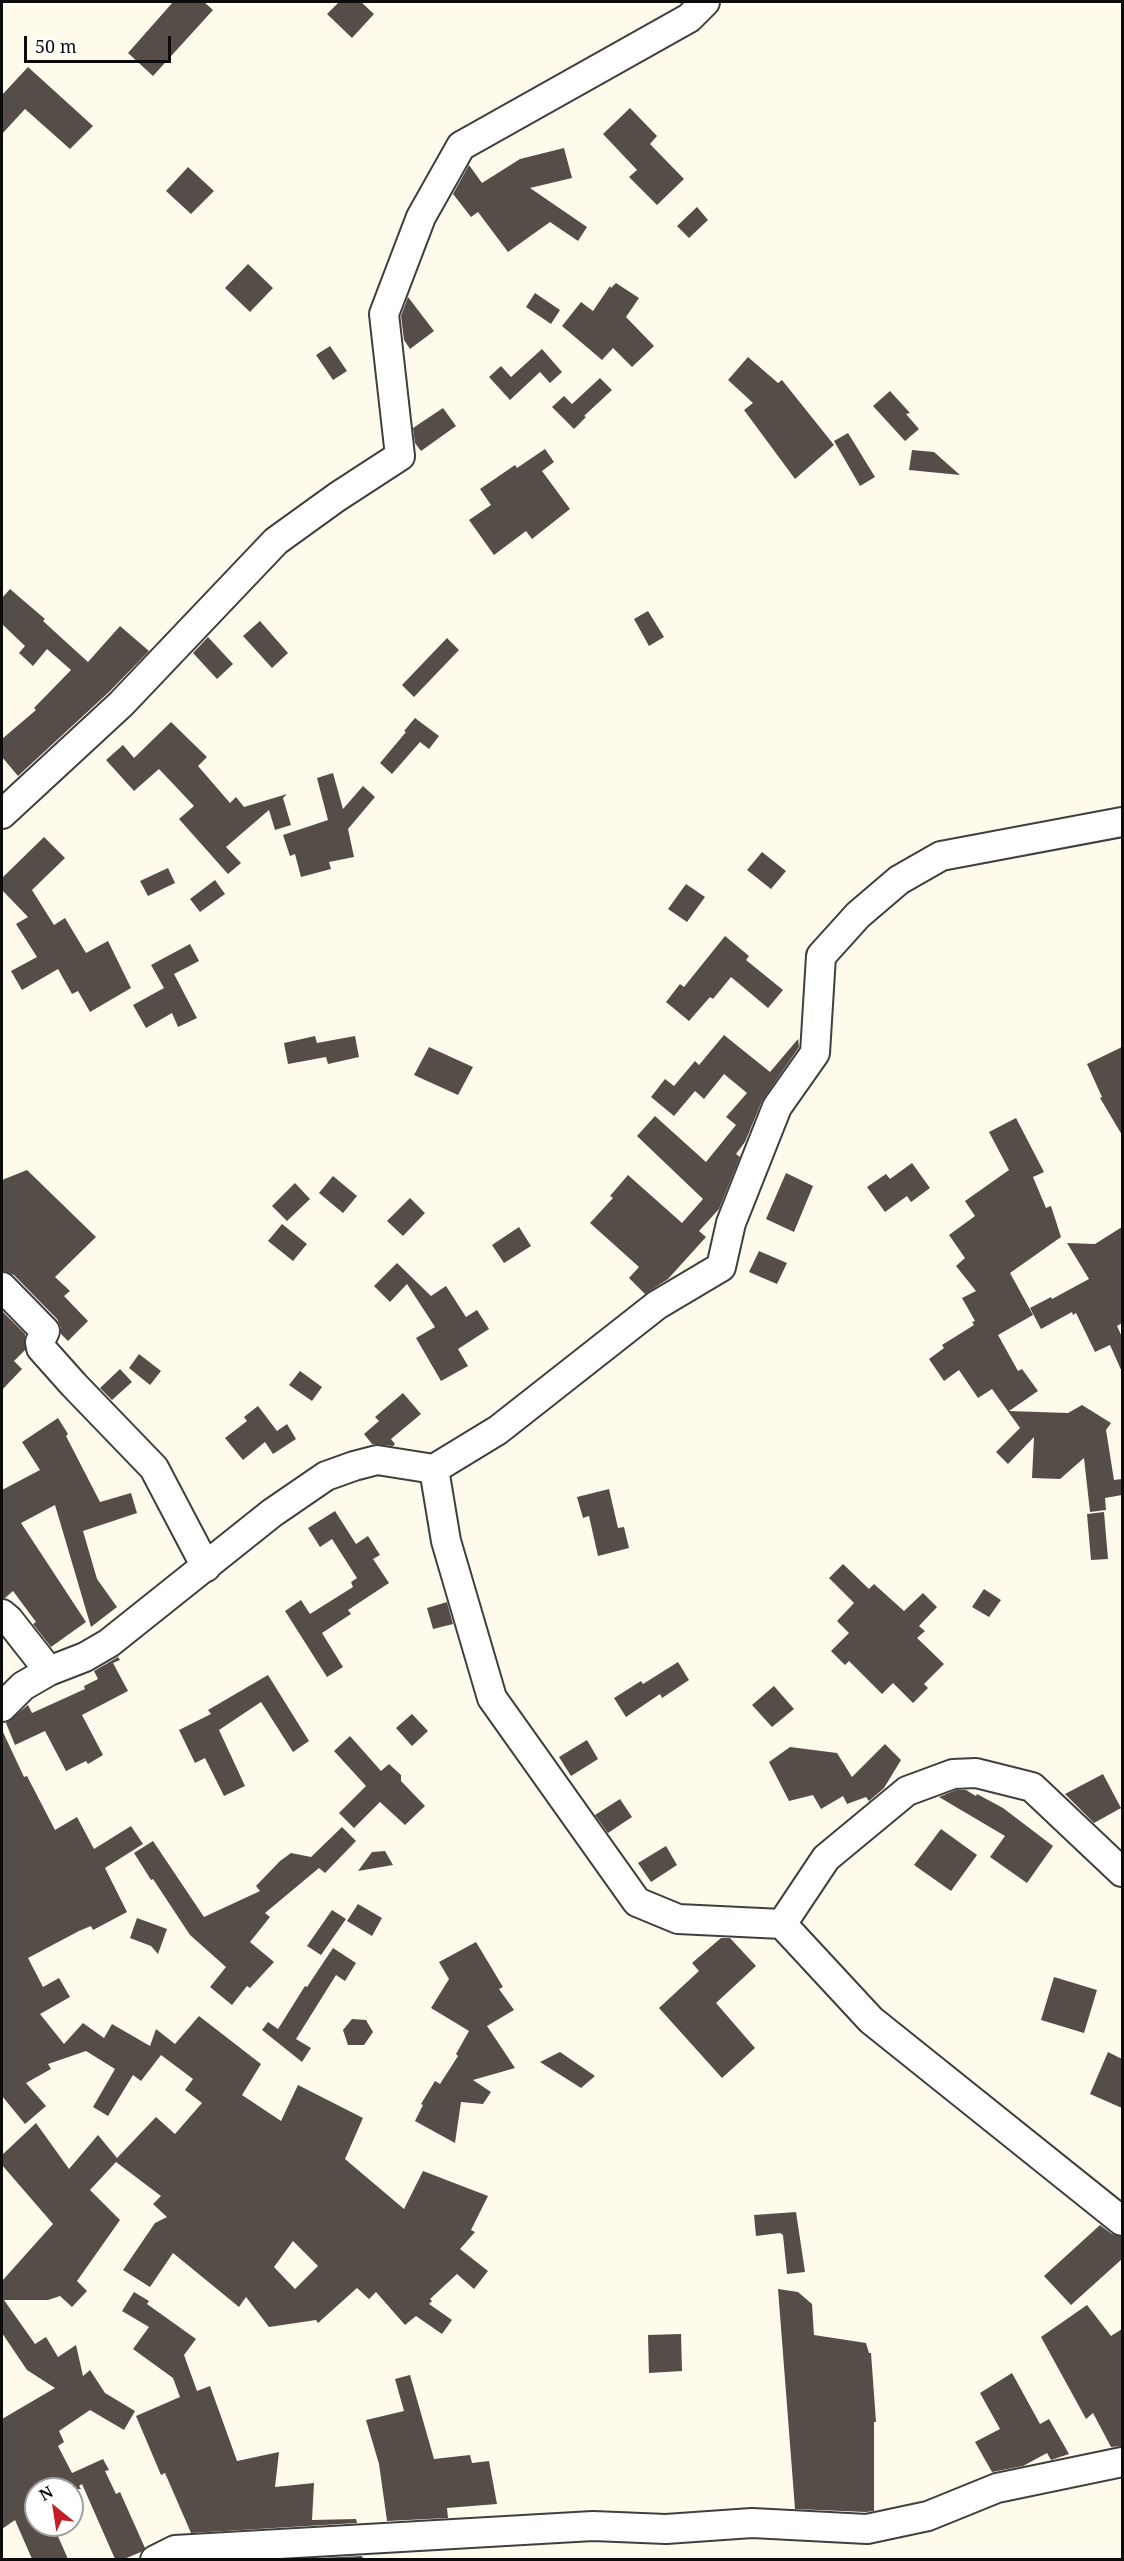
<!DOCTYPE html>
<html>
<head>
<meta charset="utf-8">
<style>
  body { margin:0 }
  #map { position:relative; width:1124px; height:2561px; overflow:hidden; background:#fffbec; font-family:"Noto Serif",serif }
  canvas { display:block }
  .frame { position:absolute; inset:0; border:3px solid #0c0c0c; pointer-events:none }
  .north { position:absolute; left:24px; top:2477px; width:60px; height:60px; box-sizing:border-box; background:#fff; border:2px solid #9e9e9e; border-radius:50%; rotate:330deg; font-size:16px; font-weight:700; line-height:24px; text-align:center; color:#0c0c0c }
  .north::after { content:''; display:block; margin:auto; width:21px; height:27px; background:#c41d25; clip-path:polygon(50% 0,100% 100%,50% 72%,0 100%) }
  .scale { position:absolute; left:24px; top:36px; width:147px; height:27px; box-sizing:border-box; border:3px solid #0c0c0c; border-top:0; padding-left:8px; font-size:18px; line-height:21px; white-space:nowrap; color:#0c0c0c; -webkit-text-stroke:4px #fff; paint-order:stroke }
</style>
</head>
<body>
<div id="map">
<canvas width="1124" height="2561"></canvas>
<div class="frame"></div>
<div class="north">N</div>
<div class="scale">50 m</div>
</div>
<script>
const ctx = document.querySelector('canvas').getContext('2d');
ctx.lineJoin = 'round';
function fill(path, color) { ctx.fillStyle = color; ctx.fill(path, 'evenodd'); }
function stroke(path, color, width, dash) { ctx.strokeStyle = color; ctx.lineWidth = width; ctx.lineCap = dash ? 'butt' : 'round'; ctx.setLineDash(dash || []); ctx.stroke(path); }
const building = new Path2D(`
  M173,2h31l9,8 -60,66 -25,-23z
  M339,2h22l13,12 -22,24 -25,-24z
  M28,67l65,59 -23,23 -45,-40 -23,25v-39z
  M630,108l27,28 -7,8 34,35 -27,26 -28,-28 8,-7 -34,-36z
  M564,148l8,30 -42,10 57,39 -9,14 -28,-19 -42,30 -30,-40 -7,5 -18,-23 16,-29 13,18 38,-24z
  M188,167l26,24 -23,23 -25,-23z
  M697,207l11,13 -19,18 -12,-12z
  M248,264l25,24 -23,24 -25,-24z
  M616,283l23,15 -13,19 28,29 -22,21 -19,-19 -11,12 -40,-34 19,-24 12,9 17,-25 1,2z
  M535,293l25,17 -9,14 -25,-17z
  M408,297l26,34 -24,18 -6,-9 -3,-24z
  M330,346l17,25 -14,9 -17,-25z
  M542,349l20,23 -12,11 -10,-11 -30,28 -21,-23 12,-11 10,11z
  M748,357l30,26 4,-3 52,65 -39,34 -51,-69 9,-7 -25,-23z
  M600,378l12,12 -28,26 2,1 -12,12 -22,-22 12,-11 8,8z
  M890,391l20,22 -4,1 13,15 -14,12 -32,-35z
  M443,408l13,18 -35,25 -6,-8 -2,-15z
  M848,433l27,44 -15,9 -26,-45z
  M545,449l9,13 -12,9 28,38 -38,30 -6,-8 -32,24 -25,-35 22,-15 -11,-16 35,-24 2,3z
  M912,450l22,2 26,23 -51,-5z
  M10,589l35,30 -2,2 45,41 32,-36 29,25 -40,41 -91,84 -16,-19v-18l34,-29 -2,-2 37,-38 -24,-21 -14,17 -14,-13 6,-7 -23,-22v-26z
  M648,611l16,26 -15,9 -15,-27z
  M260,621l28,32 -16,15 -29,-32z
  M208,637l25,27 -16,15 -24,-26z
  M447,638l12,12 -45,47 -12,-12z
  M415,718l24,18 -10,13 -9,-7 -28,32 -12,-11 26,-31 -2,-1z
  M171,722l36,35 -9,9 32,37 6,-6 8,10 43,-13 -4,4 8,27 -16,5 -6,-20 -43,37 15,16 -13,11 -49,-55 15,-13 -35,-37 -25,22 -28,-31 17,-15 11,13z
  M333,773l10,36 20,-23 12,11 -27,32 6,28 -25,5 2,7 -30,8 -6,-23 -5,2 -7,-21 45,-15 -11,-42z
  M44,837l21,21 -33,32 22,35 11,-7 21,35 22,-12 23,47 -41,24 -12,-21 -6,3 -14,-25 -36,21 -11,-19 26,-14 -21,-33 12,-7 -26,-27v-12z
  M762,852l24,19 -15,18 -24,-19z
  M168,868l7,15 -27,13 -8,-15z
  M215,880l10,14 -25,18 -10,-13z
  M686,884l19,13 -18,25 -19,-13z
  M725,936l24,20 -3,4 37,30 -15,18 -37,-31 -18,22 -3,-2 -21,24 -23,-19 14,-18 4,3z
  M190,944l9,17 -25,13 23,44 -19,9 -6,-14 -26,15 -13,-23 31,-17 -13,-23z
  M724,1035l46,37 28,-33 1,8 -37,54 -17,41 -9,12 4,3 -21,52 -20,22 7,6 -38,42 -23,15 -16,-16 10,-11 -49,-44 23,-25 -3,-2 18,-21 54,48 21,-24 -66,-63 18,-20 51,46 30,-37 -10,-8 21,-24 -23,-19 -20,25 -9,-8 -21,25 -23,-19 14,-18 9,7 21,-25 4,4z
  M315,1036l2,7 38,-7 4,21 -31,7 -2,-7 -38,7 -4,-21z
  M429,1047l44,20 -15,28 -44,-20z
  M1122,1047v88l-22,-37 2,-1 -15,-33z
  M1016,1118l28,54 -11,5 13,31 5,-2 10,31 -51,36 23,42 -35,20 20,36 4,-2 16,22 -29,20 59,2 14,-8 29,18 -5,7 8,50 8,-1v16l-17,3 1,12 -16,2 -6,-54 -24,21 -28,-1 2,-41 -26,27 -12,-12 24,-24 -28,-39 -14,9 -19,-28 -15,11 -15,-22 15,-11 -2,-3 32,-20 -2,-3 3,-1 -13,-23 14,-7 -20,-25 9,-8 -16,-23 26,-19 -10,-15 44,-31 -20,-38z
  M912,1163l18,25 -19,14 -4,-6 -22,16 -18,-25 19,-13 4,5z
  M27,1170l69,67 -41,40 15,14 -6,5 24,25 -20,20 -7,-7v-6l-4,-9 -43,-44 -12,-4v-91z
  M786,1173l27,13 -19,46 -28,-13z
  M333,1176l24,20 -14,17 -24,-20z
  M295,1183l15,16 -23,22 -15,-15z
  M410,1198l15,15 -22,23 -16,-15z
  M282,1224l25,20 -14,17 -25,-20z
  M519,1227l12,19 -27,17 -12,-18z
  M1122,1227v96l-5,3 5,11v35l-12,-27 -15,7 -19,-39 -3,2 -1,-3 -31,17 -11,-21 21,-11 1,2 37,-20 -22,-36 28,1z
  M759,1251l28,12 -10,21 -28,-12z
  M397,1263l34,33 15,-10 20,31 11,-7 12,19 -31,20 10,17 -27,15 -25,-43 19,-11 -28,-43 -17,18 -16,-16z
  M2,1311l23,23v16l-11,11 8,8 -20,21z
  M139,1354l22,17 -11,14 -21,-17z
  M120,1369l12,13 -20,18 -12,-12z
  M300,1371l22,16 -10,14 -23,-16z
  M403,1393l18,21 -30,25 4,5 -2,2 -21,-2 -8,-10 15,-13 -4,-4z
  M258,1406l19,25 10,-7 9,15 -23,15 -8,-12 -22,18 -18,-22 22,-17 -3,-4z
  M58,1418l10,16 -2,2 34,66 31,-9 6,20 -54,18 14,48 20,28 -26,20 -36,-122 -34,18 65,99 -35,25 -18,-23 3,-2 -23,-31 -8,7h-3v-108l38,-20 -18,-28z
  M609,1489l9,39 6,-1 5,21 -31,8 -9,-40 -6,2 -6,-21z
  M335,1511l21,33 12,-8 12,19 -7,4 16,24 -41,27 3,4 -29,19 21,34 -16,10 -42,-66 16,-11 9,14 43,-27 -2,-5 6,-4 -25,-39 -12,8 -12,-19z
  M1104,1512l4,47 -17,1 -4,-46z
  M843,1564l26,25 5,-5 30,27 19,-18 14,14 -18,19 6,5 -8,7 27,26 -20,20 4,4 -15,15 -20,-20 -11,11 -33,-33 -4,4 -14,-14 18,-18 -12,-12 17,-18 -25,-25z
  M984,1589l17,11 -12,17 -17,-10z
  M447,1602l6,22 -20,5 -6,-21z
  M118,1657l2,3 -7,3 15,28 -46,24 21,40 -15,9 -2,-3 -20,10 -21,-40 -30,14 -9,-22 22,-18 4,8 53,-24 -1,-3 14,-7 -4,-8z
  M678,1662l11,18 -27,18 -2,-4 -34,23 -12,-19 27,-17 2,3z
  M268,1675l41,66 -16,11 -32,-50 -42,28 26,56 -21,10 -19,-38 -10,5 -16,-33 32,-16 -3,-4z
  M774,1686l20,23 -22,18 -20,-22z
  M412,1714l16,17 -16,15 -16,-18z
  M2,1730l22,47 3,-1 28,54 22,-13 17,32 37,-23 12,18 -38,24 22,44 -34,18 -2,-4 -12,5 -51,27 15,29 16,-9 11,19 -30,17 24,30 19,-21 21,15 8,-14 38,22 6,-17 19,15 24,-28 62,48 -19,31 39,26 17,-36 65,33 -18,41 59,50 19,-38 65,25 -17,34 4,2 -15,17 28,22 -14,18 -17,-15 -27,25 2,2 -3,3 23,16 -10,14 -26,-18 -11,9 -29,-33 -7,7 -12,-11 -39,35 -2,-3 -47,7 -23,-30 -7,10 -66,-54 -23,34 -27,-17 32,-47 12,-6 -14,-13 8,-8 -45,-34 -26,28 30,30 -43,61 10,10 -15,16 -12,-11 -12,4h-44l31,44 11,-7 12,20 18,-12 7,31 7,-6 15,23 30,18 -11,19 -34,-20 -31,21 5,11 -6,4 14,27 31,-14 6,11 -4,1 11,23 4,-2 25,56 -4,4 -17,7h-9l-33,-75 -3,2 2,3h-45v36h17l15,34h-36l-17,-39 -13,9v-110l53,-31 -28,-18 -25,-37v-52l51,-57 -51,-59v-10l34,-32 33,46 29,-34 19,23 39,-41 19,17 27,-31 -17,-13 8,-11 -32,-24 -20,26 -8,-6 -25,41 -15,-9 22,-38 -29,-18 -38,13 3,5 -25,14 20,23 -21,18 -23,-28zM293,2241l25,25 -23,23 -21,-22z
  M350,1736l31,35 8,-7 12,11v6l24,25 -20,19 -25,-23 -26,26 -15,-15 27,-27 -32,-35z
  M587,1740l11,19 -27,17 -12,-19z
  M885,1744l16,16 -17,28 -15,13 -3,-4 -19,7 -4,-8 -22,13 -8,-14 -24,6 -20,-39 21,-15 47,6 15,24z
  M1103,1774l18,34 -27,15 -29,-29z
  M956,1790h10l10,6 1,-2 26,14 50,38 -26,37 -37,-26 15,-21 -66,-39z
  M620,1799l12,18 -24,16 -13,-18z
  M342,1827l14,14 -31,32 -6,-5 -54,45 5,4 -20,25 24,20 -24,26 -3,-2 -15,19 -22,-18 16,-20 -36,-32 -37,-56 -2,1 -17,-27 19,-12 51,76 56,-26 -4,-5 24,-25 11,-8 20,4z
  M941,1829l36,26 -26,36 -37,-26z
  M666,1846l11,19 -26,17 -13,-19z
  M385,1851l8,14 -35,6 14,-19z
  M358,1904l24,14 -10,18 -25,-15z
  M332,1910l14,9 -25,36 -14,-9z
  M137,1918l30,11 -9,25 -7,-8 -21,-8z
  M721,1938h9l26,28 -40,37 39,45 -33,30 -63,-70 40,-37 -7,-8z
  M476,1942l27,45 -4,2 15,21 -27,16 28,42 -42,12 18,12 -8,12 -22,-2 -6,41 -40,-22 8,-16 -2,-1 14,-23 5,3 18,-28 -2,-2 13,-23 -38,-23 18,-29 -10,-17z
  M333,1948l23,15 -11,18 -9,-6 -40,64 15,9 -9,14 -40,-32 6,-8 10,7 27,-43 2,1z
  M1054,1977l43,13 -13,43 -43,-13z
  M352,2019l14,1 7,12 -9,13h-16l-5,-15z
  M560,2052l35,24 -14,12 -41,-26z
  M1108,2052l14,7v49l-32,-14z
  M796,2212l9,60 -18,2 -4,-39 -3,-2 -24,3 -2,-21z
  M1100,2225l12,9 10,3v22l-51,46 -27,-29z
  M778,2289l20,3 14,12 2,31 52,8 3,10h2l5,69h-2v89l-8,1 -71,-3z
  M134,2292l15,9 -2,3 49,35 -12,16 13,36 13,-5 27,75 42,-9 -4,35 39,-4 -2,37 44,-1 1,4 -166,10 -26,-60 -4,2 -25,-59 44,-19 -7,-19 -40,-29 16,-22 -27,-16z
  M1087,2305l24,31 11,-7v117l-11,1 -18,-34 -7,6 -45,-82z
  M681,2334l1,37 -33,2 -1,-38z
  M1012,2373l28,51 9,-5 20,35 -18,6 -4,-7 -24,13 -31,6 -17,-30 25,-13 -20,-36z
  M410,2375l24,84 36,-4 2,8 17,-2 8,43 -50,4 1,10 -61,3 -8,-57 -13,-44 38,-9 -9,-32z
  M362,2556l1,3h-66z`);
const minor = new Path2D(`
  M2,814l119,-110 155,-163 61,-44 63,-41 -16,-142 37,-97 40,-71 228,-128 16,-16
  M2,1287l43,44 -5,11 1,6 33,37 80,83 52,99
  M434,1469l12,72 46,157 145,204 41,17 104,5 89,96 251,201
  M2,1614l7,6 40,51
  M2,1707l21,-21 26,-15 36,-14 24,-14 163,-130 54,-37 28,-10 23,-6 57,9 64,-39 159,-125 64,-38 10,-44 46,-116 38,-54 6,-97 37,-41 41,-35 42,-24 181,-34
  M782,1924l44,-66 81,-67 46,-17 23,-1 56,14 90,85
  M155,2560l20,-10 418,-24 73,3 86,-6 115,6 61,-13 69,-28 125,-26`);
fill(building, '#564d48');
stroke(minor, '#3f3f3f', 32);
stroke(minor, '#fff', 28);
</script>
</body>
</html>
